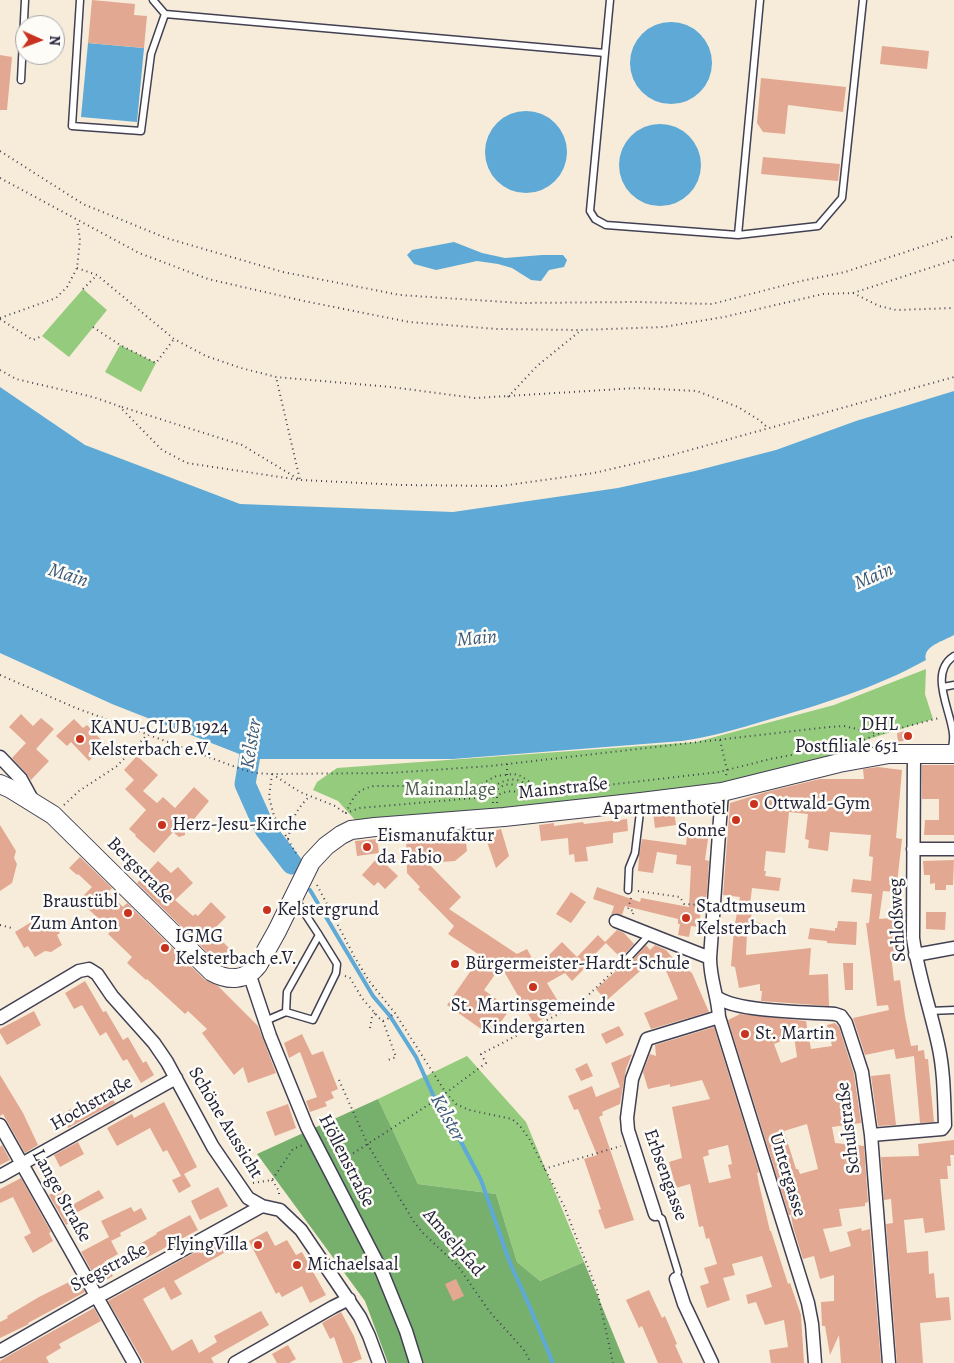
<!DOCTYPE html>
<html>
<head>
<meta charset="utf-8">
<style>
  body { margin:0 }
  #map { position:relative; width:954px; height:1363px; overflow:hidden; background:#f7ecd9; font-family:Alegreya,serif }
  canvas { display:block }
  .north { position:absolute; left:15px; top:15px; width:50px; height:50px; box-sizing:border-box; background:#fdfcf7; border:1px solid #a5a5ac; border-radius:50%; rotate:92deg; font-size:14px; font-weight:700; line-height:20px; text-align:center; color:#22223b }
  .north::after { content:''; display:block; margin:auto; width:18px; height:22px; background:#c8321e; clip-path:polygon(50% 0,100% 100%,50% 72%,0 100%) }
</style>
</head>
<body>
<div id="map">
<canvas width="954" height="1363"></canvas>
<div class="north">N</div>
</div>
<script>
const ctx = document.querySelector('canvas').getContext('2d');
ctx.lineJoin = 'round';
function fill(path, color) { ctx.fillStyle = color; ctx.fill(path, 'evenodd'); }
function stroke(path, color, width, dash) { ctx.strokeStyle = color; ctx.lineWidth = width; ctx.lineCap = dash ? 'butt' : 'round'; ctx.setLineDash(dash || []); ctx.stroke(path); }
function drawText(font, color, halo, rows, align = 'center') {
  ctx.font = font + ' Alegreya,serif'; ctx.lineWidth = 5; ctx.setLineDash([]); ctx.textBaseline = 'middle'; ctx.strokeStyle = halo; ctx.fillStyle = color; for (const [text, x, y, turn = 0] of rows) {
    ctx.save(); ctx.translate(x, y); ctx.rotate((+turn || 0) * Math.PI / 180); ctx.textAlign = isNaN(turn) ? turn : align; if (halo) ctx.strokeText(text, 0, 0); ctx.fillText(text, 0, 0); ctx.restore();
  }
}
const green = new Path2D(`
  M83,289l24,21 -38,47 -27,-21z
  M120,345l36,18 -15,29 -36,-20z
  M926,669l-1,25 8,25 -77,24v13l-217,45 -283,20 -18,-20 -25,-11 4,-8 20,-14 359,-26 138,-37z
  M467,1056l59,66 58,140 -44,19 -23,-19 -21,-68 -78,-10 -40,-85z`);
const forest = new Path2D(`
  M378,1099l40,85 78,10 21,68 23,19 44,-19 41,101h-237l-23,-62 -108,-147z`);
const water = new Path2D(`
  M630 63a41 41 0 1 1 82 0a41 41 0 1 1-82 0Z
  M88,43l56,5 -7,74 -56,-5z
  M485 152a41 41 0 1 1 82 0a41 41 0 1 1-82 0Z
  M619 165a41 41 0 1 1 82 0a41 41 0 1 1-82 0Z
  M454,242l28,11 23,5 37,-3h21l4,5 -3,7 -15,3 -8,11 -10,-1 -19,-12 -14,-4 -21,-3 -41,9 -22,-6 -7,-9 5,-5z
  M0,387l85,58 155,59 213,8 165,-24 77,-17 81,-21 80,-29 98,-30v244c-10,6 -32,11 -28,25 -50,28 -107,45 -162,61 -27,8 -53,16 -82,20l-229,18h-201l-140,-55 -112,-51z`);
const stream = new Path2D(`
  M310,890l63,106 17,20 26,41 19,42 15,22 31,59 29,83 19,42 24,58`);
const river = new Path2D(`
  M254,731l-9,53 20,45 27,35`);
const building = new Path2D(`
  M92,0l43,4 -1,11 13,1 -3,32 -56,-5z
  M882,46l47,5 -2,18 -47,-5z
  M0,55l12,2 -5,53h-7z
  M761,78l85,9 -3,25 -55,-7 -3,29 -22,-2 -6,-9z
  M763,157l77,7 -2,17 -77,-7z
  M21,714l12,12 8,-8 13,11 -18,20 13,12 -18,19 -4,-6 -15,-16 14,-15 -17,-16z
  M74,719l9,9 4,-3 18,19 -16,17 -18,-19 -4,4 -11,-10z
  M909,730l2,9 -13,3 -1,-9z
  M137,756l21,19 -15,16 14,12 6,-6 12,11 19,-21 15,14 -24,29v5l-6,2 -6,-5 -19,21 -19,-17 1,-1 -7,-6 17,-19 -21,-21 9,-9 -10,-10z
  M922,765h32v70h-30l1,-15h14v-21h-17z
  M878,767l24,3 -6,68 6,1 -6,53 -13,-1 -4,28 14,-1 2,37h-4l3,26 6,-1 5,36 6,30 7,-1v6l6,-1 1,9h3l6,63 -14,1 -6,-67 -18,3 -2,-10 -29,6 -12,-37 36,-8 -1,-5 -11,1 -11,-83h3l3,-29 -21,-2 2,-13 18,2 2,-24 -4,-1 2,-21 -41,-3 -2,19 -20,-3 1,-8 -4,-1 3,-25 -19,-2 -4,41 -19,-2 -2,20h2l-1,5 16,2 -2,13 -27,-3 -3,25h3l-2,8 19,4 -1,10 -21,-2 -1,22 65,-7 -2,27 19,-1 1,32 -68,-5 1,-10h-2v-7l-21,4 -4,-21 -4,-1 3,-37 6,-32 -17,-2 7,-92 36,-11 54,-13h44l-1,-10z
  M674,810l2,15 -21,3 -2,-16z
  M627,819l1,12 -15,2v10l-27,4 2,14 -13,1 -1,-8 -5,1 -1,-17 -27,3 -2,-16 15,-2v3l29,-4 1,2z
  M0,825l16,26 -2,7 3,6 -5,19 -12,8z
  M501,829l8,27 -13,12 -10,-29 3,-1 -1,-5z
  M699,831l10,1 -4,28 4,1 -2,32 -2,9h-2l-5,25 -7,-1 -2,11 -11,-2 2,-11h-2v-5l-53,-13 -3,9 -7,-2 -4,2 3,-9 -21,-7 4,-12 43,15 1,-4 48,9 2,-41 -15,-2 1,-9 -20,-3 -4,21 -15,-2 1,-15 3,-17 44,6 1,-9 11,2z
  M465,834l2,17 -12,10 -27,2 33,34 -12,12 68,45 10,-5 10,18 25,-25 15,15 21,-22 7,7 12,-12 7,3 10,11 -13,14 -15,-15 -16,16 2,2 -20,20 -7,-8 -18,10 15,25 -28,16 -33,-58 -17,24 26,19 -19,27 -44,-31 34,-49 -33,-22 6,-8 -36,-37 2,-2 -13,-14 -1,-36z
  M377,839l2,14 -22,3 -2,-15z
  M80,857l32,31 -4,4 15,15 4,-4 78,77 13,6 40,40 18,47 -28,10 -5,-16 -9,8 -32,-42 5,-4 -19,-18 -3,3 -38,-35 -1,1 -19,-17 5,-6 -24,-23 3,-3 -32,-31 13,-13 -14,-13 -1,1 -8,-7z
  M378,857l20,19 -13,13 -7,-7 -4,4 -12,-11z
  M954,860l-1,25h-7v5h-11v-7l-5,1v-9h-6l-1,-14z
  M158,861l13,12 7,-6 15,16 -18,17 18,16 2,-2 3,2 13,-14 15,15 -13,13 10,9 -1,2 8,8 -10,10 -7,-1 -76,-75z
  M571,892l15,10 -15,21 -15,-9z
  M926,912h20l-1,18 -19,-1z
  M33,921l6,10 11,-7 2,3 3,-2 5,8 -3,2 5,10 -11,7 -6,-1 -10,6 -7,-11 -4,2 -9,-16z
  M838,921l19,1 -1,23 -29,-2v-2l-19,-2 2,-11 25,3v-3h2z
  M646,945l4,5 5,-5 11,5 12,14 14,9 17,39 -58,17 -7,-16 34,-14 -11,-26 -11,-16 -50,44 -10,-12 28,-25 6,-1z
  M843,963h10v27h-8z
  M85,981l18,31 3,-1 17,29 5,-3 15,26 3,-2 8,14 -13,8 -14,-24 -4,2 -17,-29 -6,4 -18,-31 -8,4 -9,-16z
  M34,1011l7,14 -34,20 -7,-12v-4z
  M740,1014l66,7 5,28 21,-3 -5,-21 8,-2 4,4 15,47 7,49 -29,4 3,16 29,3 4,56 -3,1v3l-26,3 3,17 -19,3 7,23 21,-6 -4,-14 14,-4 1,3 8,-2 11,134h-40l-2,-28 -9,20 -5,-29h-3l-1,-24 13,-1v-26l-14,4 -6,-23 -11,3 -10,-32 -2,-12h-2l-61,-195zM794,1036l3,21 -16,6 -7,-19zM807,1124l11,45 -18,5 -2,-5h-2l-12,-38z
  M619,1026l5,9 -18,9 -5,-10z
  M714,1027l45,145 -2,1 2,11 11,47h1l17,53 2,-1 11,32 3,48h-33l-2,-13 19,-3 -4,-27 -19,5 -9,-23 -8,2 -2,-9 26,-8 -10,-31 -30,8 3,11 -12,3 7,22 -23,8 -7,-22 9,-3 -5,-15 13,-4 -8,-26 -3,1 -3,-13 -4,1 -9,-43 -14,4 -7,-26 13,-4 -10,-51 38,-8 -8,-19 -32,7v-3l-22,5 -5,-17 7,-18 6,2 -1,-11zM728,1145l4,19 -4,1 3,13 -22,5 -6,-26 6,-2 -1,-5z
  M302,1034l10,21 11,-4 15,38 -7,3 3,6 -9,4 2,4 -17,6 -4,-11 11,-4 -17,-45 -11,6 -5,-15z
  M632,1054l-6,15 -6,35 -18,8 1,3 -4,2 35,103 -29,9 -7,-19 3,-1 -17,-50 13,-4 -19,-46 -4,1 -6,-14 24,-10 4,11 24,-10 -9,-24z
  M587,1063l6,13 -12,5 -6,-12z
  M890,1074l6,51 -18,1 -7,-50z
  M0,1075l23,38 15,32 -13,8 -22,-39 -3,2z
  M107,1089l8,14 -47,25 -6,-14z
  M164,1102l33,65 -13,7 7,12 -12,7 -7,-13 9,-4 -14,-26 -4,2 -13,-24 -33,18 -10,-18 25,-14 2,4z
  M288,1104l8,24 -21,8 -9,-24z
  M954,1140v15h-4l1,11h-4l1,13h-8l5,51 -20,3 -2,-15 -19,2 3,33 21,-2 1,23 5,-1 2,25 13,-1 2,23 -31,3 3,40h-26l-11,-139 7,-1 -2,-24 -7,1 -3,-43 38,-1 -1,-12z
  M78,1142l6,12 -24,13 -6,-12z
  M2,1145l8,15 -10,5v-18z
  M21,1178l30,54 -2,1 4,8 -20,12 -9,-16 7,-4 -18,-36 -13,6v-14z
  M62,1187l10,18 27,-15 5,8 -28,15 2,5 -12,7 -17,-30z
  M218,1187l10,19 -28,14 -9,-19z
  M131,1207l3,5 7,-4 6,11 -27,14 1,3 -10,5 -10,-20z
  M190,1215l8,15 -52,28 -8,-13 19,-11 -1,-1z
  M267,1231l8,15 12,-6 9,15 6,-3 24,43 -16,8 -8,-17 -20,11 -3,-5 -3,2 -27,-53z
  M226,1235l7,13 -59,33 8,13 -11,6 -7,-13 -21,12 29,52 20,-12 7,14 18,-11 -3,-6 47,-25 8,14 -58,33 3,5h-70l-36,-62z
  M109,1237l9,17 -14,8 9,14 -14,8 -18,-32z
  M77,1278l8,14 -57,31 1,1 -29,14v-16l8,-4 -1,-2 32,-19z
  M456,1279l8,17 -11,5 -8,-17z
  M649,1290l13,28 3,-2 12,28 -2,1 8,18h-25l-16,-37 -3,2 -13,-28z
  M94,1308l7,13 -42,23 2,4 -15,9 3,6h-49v-2l8,-5z
  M341,1312l13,24 8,23 -11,4h-8l-9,-26 -4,2 -8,-16z
  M288,1345l8,14 -7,4h-12l-5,-9z`);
const path = new Path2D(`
  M0,151l83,53 83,34 117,34 117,23 120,8 120,-1 72,2 89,-23 44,-9 109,-36
  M0,178l139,75 69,26 96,22 105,21 88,7 84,1 82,-3 61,-10 99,-23 30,-1 101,-33
  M77,268l20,7 77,64 32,17 35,12 35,9 115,10 84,11 162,-10 60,3 41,16 21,13 9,8
  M83,289l14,-14
  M853,293l26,13 17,4 58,-2
  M0,318l56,-20 11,-11 10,-19 3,-28 -3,-20
  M0,319l33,21 9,-4
  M93,327l27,18 36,18 18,-24
  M0,370l16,9 77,18 26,9 43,44 25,13 113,17 100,5 101,1 93,-13 78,-18 282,-78
  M508,397l29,-31 43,-35
  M122,407l120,38 58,35 -24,-103
  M0,675l76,33 165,61 14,4 17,1 118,-1 100,-7 339,-39 15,-1 34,8 61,-16
  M720,740l7,30 -1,6
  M507,764v15
  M272,774l28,18 35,14 10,7
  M272,774l-3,23 5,19 22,37
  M539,793l180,-21 51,-13 86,-16 22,-9
  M533,799c-5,-28 -36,-23 -47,-2l-126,11 -14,5c7,-15 9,-23 28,-27h104l18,-10 18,-2 7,2 12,8 8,15
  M493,803c-2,-23 32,-25 34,-4
  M497,803v-7c7,-5 16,-6 23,-3l3,8
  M64,805l15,-14 38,-25 31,-32
  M288,839c4,-19 7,-29 22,-43
  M317,885l37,71 15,25 26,32 51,80 10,11 13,6 43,9 8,7 10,14 34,66 33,84 16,73
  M638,891l42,6 4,7 19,1
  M631,898l-3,11 6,2 -1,3
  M0,925l12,3
  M345,976l5,2 12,20 17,20 4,3 3,-1 9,-7
  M383,1021l13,36 -8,3
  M370,1028l2,-11 3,-4
  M339,1080l29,65 46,77 9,11 35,33 31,45 35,39 7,13
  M329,1141l20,15 90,-58 47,-35 -5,-9 99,-51 39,-37
  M544,1169l77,-23
  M272,1180l7,11v7
  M253,1183l19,-3 21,-31 10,-4`);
const lane = new Path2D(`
  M80,0l-8,126 69,5 10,-77 14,-40
  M153,0l12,14 440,39
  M610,0l-20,211 5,8 11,6 132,10 22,-235
  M21,80l4,-80
  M738,235l80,-9 24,-28 21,-198
  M943,687l11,-2
  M951,753c1,-6 3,-13 2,-19 -2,-24 -25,-61 1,-78
  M628,890l1,-22 6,-15 6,-49
  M296,900l23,35 -32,57 -1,20 27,8 23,-47 1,-9 -18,-29
  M626,960l24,-26
  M929,1011l25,-1
  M265,1021l21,-9
  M655,1214l7,5 16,53 -2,7`);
const street = new Path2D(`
  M0,757l21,22 12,22
  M722,792l-12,166c0,22 8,38 9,59l89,286 4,21 3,39
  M913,849h41
  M616,921l94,37
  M915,955l39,-7
  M249,973l21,63 37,91 75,145 24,59 10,32
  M718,998c21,14 90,14 117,16l6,2 5,7 16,49 9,63 18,228
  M0,1018l79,-47 10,-2 8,5 15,22 42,47 13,19 46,85 35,51 14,8 18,4 21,20 59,87 9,19 10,27
  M0,1125l134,238
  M871,1135l71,-6 3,-4c-1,-27 -1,-55 -7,-81 -8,-36 -20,-70 -25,-106l1,-185
  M0,1176l176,-98
  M655,1214l-27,-84 -1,-12 5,-39 15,-40 72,-22
  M676,1279l8,25 28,59
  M0,1351l96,-55 9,-3 157,-87
  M235,1363l98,-56 16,-8`);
const secondary = new Path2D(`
  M0,784l11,5 42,26 159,157c16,9 34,9 46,-7l19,-34 34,-69 15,-16 15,-11 10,-5 24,-3 129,-10 137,-15 81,-10 117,-29 50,-9h65`);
const markers = [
  [908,736,5,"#c8321e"],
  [80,739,5,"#c8321e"],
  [754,804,5,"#c8321e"],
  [736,820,5,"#c8321e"],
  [162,825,5,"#c8321e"],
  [367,847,5,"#c8321e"],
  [267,910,5,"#c8321e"],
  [128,913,5,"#c8321e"],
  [686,918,5,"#c8321e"],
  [165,948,5,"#c8321e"],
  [455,964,5,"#c8321e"],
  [533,987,5,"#c8321e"],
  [745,1034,5,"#c8321e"],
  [258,1245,5,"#c8321e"],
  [297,1265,5,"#c8321e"]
];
const poiNames = [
  ["DHL",898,725,"right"],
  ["Postfiliale 651",898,747,"right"],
  ["KANU-CLUB 1924",90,728],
  ["Kelsterbach e.V.",90,750],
  ["Ottwald-Gym",764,804],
  ["Apartmenthotel",726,809,"right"],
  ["Sonne",726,831,"right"],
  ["Herz-Jesu-Kirche",172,825],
  ["Eismanufaktur",377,836],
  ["da Fabio",377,858],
  ["Braustübl",118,902,"right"],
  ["Zum Anton",118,924,"right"],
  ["Stadtmuseum",696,907],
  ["Kelsterbach",696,929],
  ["Kelstergrund",277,910],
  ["IGMG",175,937],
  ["Kelsterbach e.V.",175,959],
  ["Bürgermeister-Hardt-Schule",465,964],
  ["St. Martinsgemeinde",533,1006,"center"],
  ["Kindergarten",533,1028,"center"],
  ["St. Martin",755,1034],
  ["FlyingVilla",248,1245,"right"],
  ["Michaelsaal",307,1265]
];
const streetNames = [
  ["Mainstraße",563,789,-6],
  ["Bergstraße",140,871,45],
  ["Schloßweg",898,920,-93],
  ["Hochstraße",92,1104,-30],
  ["Schöne Aussicht",225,1123,59],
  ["Schulstraße",849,1128,-97],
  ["Höllenstraße",346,1161,63],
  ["Erbsengasse",665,1175,70],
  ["Untergasse",787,1175,73],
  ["Lange Straße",61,1196,61],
  ["Amselpfad",453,1243,49],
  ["Stegstraße",109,1268,-28]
];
const parkNames = [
  ["Mainanlage",450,790]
];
const waterNames = [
  ["Main",68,576,18],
  ["Main",874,577,-23],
  ["Main",477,639,-5],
  ["Kelster",252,744,-81],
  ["Kelster",447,1118,61]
];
fill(green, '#94cb7d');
fill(forest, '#77af6c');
fill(water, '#5ea9d6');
stroke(stream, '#5ea9d6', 4);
stroke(river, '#5ea9d6', 21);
fill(building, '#e2a891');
stroke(lane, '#424053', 9);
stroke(street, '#424053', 15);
stroke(secondary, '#424053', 20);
stroke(path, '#424053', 2, [1, 4]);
stroke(lane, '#fff', 6);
stroke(street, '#fff', 12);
stroke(secondary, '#fff', 18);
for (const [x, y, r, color] of markers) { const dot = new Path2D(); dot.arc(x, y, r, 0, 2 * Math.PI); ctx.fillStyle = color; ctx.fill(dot); stroke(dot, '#fdfcf7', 2); }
drawText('19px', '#22223b', '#fdfcf7', poiNames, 'left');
drawText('19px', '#22223b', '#fdfcf7', streetNames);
drawText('19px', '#4a5d52', '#fdfcf7', parkNames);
drawText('italic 20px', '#3a5879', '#fdfcf7', waterNames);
</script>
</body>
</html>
